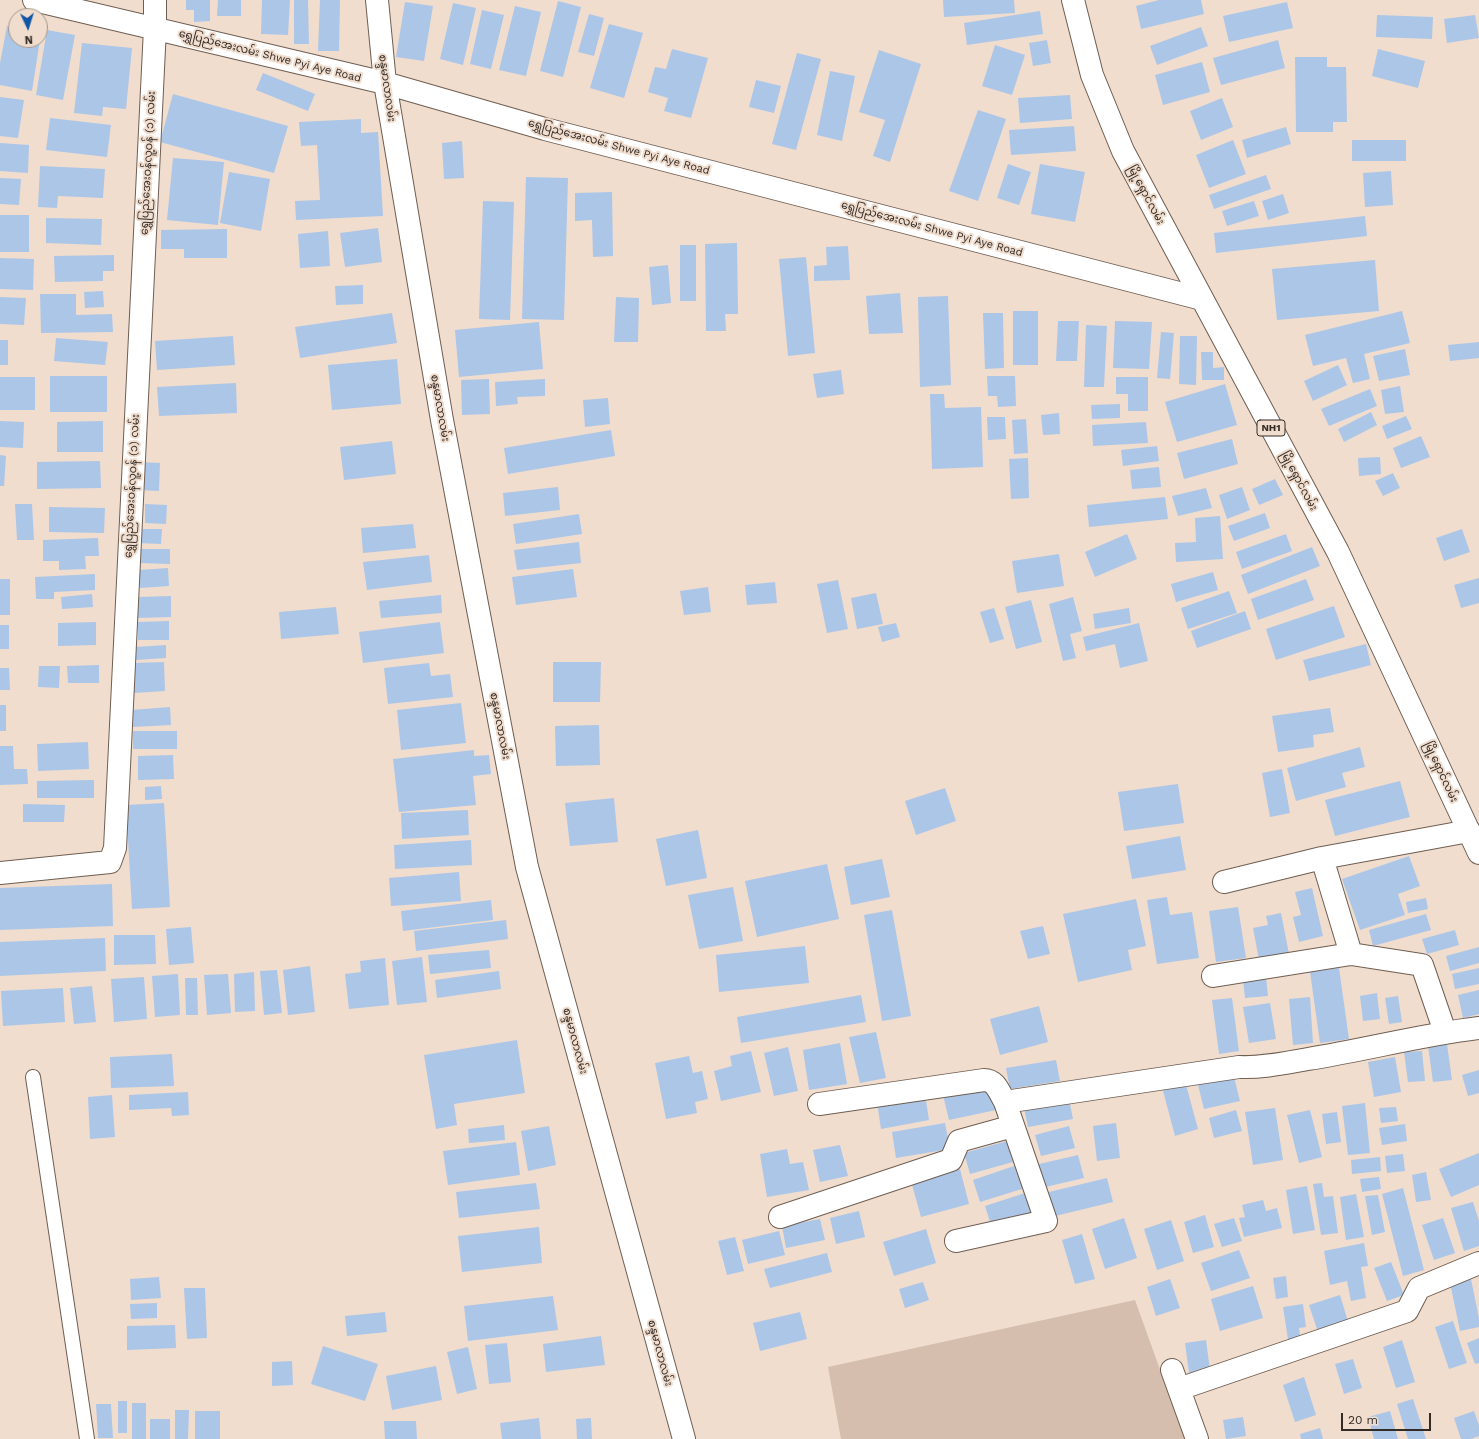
<!DOCTYPE html>
<html>
<head>
<meta charset="utf-8">
<style>
  body { margin:0 }
  #map { position:relative; width:1479px; height:1439px; overflow:hidden; background:#f0ddce; font-family:"Work Sans",sans-serif }
  canvas { display:block }
  .north { position:absolute; left:8px; top:8px; width:40px; height:40px; box-sizing:border-box; background:#f0ddce; border:1px solid #a4968b; border-radius:50%; rotate:176deg; font-size:11px; font-weight:700; line-height:16px; text-align:center; color:#332b26 }
  .north::after { content:''; display:block; margin:auto; width:14px; height:18px; background:#1056a6; clip-path:polygon(50% 0,100% 100%,50% 72%,0 100%) }
  .scale { position:absolute; left:1341px; top:1413px; width:90px; height:18px; box-sizing:border-box; border:2px solid #332b26; border-top:0; padding-left:5px; font-size:12px; line-height:14px; white-space:nowrap; color:#332b26; -webkit-text-stroke:3px #f0ddce; paint-order:stroke }
</style>
</head>
<body>
<div id="map">
<canvas width="1479" height="1439"></canvas>
<div class="north">N</div>
<div class="scale">20 m</div>
</div>
<script>
const ctx = document.querySelector('canvas').getContext('2d');
ctx.lineJoin = 'round';
function fill(path, color) { ctx.fillStyle = color; ctx.fill(path, 'evenodd'); }
function stroke(path, color, width, dash) { ctx.strokeStyle = color; ctx.lineWidth = width; ctx.lineCap = dash ? 'butt' : 'round'; ctx.setLineDash(dash || []); ctx.stroke(path); }
function drawText(font, color, halo, rows, align = 'center') {
  ctx.font = font + ' "Work Sans","Noto Sans Myanmar",sans-serif'; ctx.lineWidth = 4; ctx.setLineDash([]); ctx.textBaseline = 'middle'; ctx.strokeStyle = halo; ctx.fillStyle = color; for (const [text, x, y, turn = 0] of rows) {
    ctx.save(); ctx.translate(x, y); ctx.rotate((+turn || 0) * Math.PI / 180); ctx.textAlign = isNaN(turn) ? turn : align; if (halo) ctx.strokeText(text, 0, 0); ctx.fillText(text, 0, 0); ctx.restore();
  }
}
const green = new Path2D(`
  M1135,1300l50,139h-344l-13,-72z`);
const building = new Path2D(`
  M186,0h24v21l-16,1v-12h-8z
  M218,0h23v16h-24z
  M262,0h28l-2,35 -27,-1z
  M294,0h14l1,44h-15z
  M320,0h20l-1,51h-21z
  M943,0h71l1,13 -71,4z
  M1159,0h42l3,14 -63,15 -5,-23z
  M558,1l23,6 -18,70 -23,-6z
  M405,2l28,4 -9,55 -28,-4z
  M1287,2l6,26 -64,14 -6,-26z
  M453,3l23,5 -13,57 -23,-6z
  M515,6l26,6 -15,64 -27,-6z
  M482,10l22,5 -13,54 -21,-5z
  M1040,11l3,23 -76,11 -3,-22z
  M589,14l15,4 -10,38 -16,-4z
  M1377,15l56,2 -1,22 -56,-2z
  M1475,15l4,23 -32,5 -3,-24z
  M609,24l34,9 -19,65 -34,-10z
  M7,26l9,1v13h24l-8,51 -32,-6v-22z
  M1201,27l7,19 -51,19 -7,-19z
  M47,30l28,5 -12,65 -27,-5z
  M1047,40l4,23 -18,3 -4,-23z
  M1278,40l7,28 -64,17 -8,-27z
  M82,43l50,5 -6,61 -23,-2 -1,9 -28,-3z
  M995,45l30,10 -13,40 -30,-9z
  M672,49l36,9 -17,60 -27,-7 4,-13 -20,-6 7,-25 11,2z
  M1378,49l47,12 -7,27 -46,-12z
  M879,50l42,14 -31,98 -17,-6 12,-36 -26,-8z
  M797,53l24,6 -25,91 -24,-6z
  M1295,57h32v10h19l1,55h-14v10h-37z
  M1202,62l8,30 -47,13 -8,-30z
  M830,71l25,5 -13,65 -25,-6z
  M263,73l52,21 -7,17 -52,-21z
  M756,80l25,6 -7,27 -25,-6z
  M173,94l115,32 -14,47 -114,-31z
  M1070,95l2,24 -52,4 -2,-25z
  M0,97l24,3 -6,38 -18,-2z
  M1222,98l11,29 -32,13 -11,-29z
  M978,110l28,9 -28,82 -29,-10z
  M50,118l61,7 -4,32 -61,-7z
  M361,119v14l17,-1 5,84 -87,4 -1,-19 25,-1 -3,-55 -16,1 -2,-24z
  M1074,126l2,25 -65,4 -2,-25z
  M1286,127l5,17 -44,14 -5,-18z
  M1233,140l13,34 -37,14 -13,-33z
  M1352,140h54v21h-54z
  M462,141l2,37 -20,1 -2,-36z
  M0,143l29,2 -1,28 -28,-2z
  M173,158l51,4 -6,63 -51,-5z
  M1008,164l23,8 -12,33 -22,-7z
  M1040,164l45,8 -10,50 -44,-8z
  M40,166l65,3 -2,29 -45,-2 -1,12 -19,-1z
  M1391,171l2,34 -28,2 -2,-34z
  M229,172l41,7 -9,52 -41,-8z
  M1266,175l5,14 -57,20 -5,-14z
  M526,177l42,1 -4,142 -42,-1z
  M0,178l21,1 -2,26 -19,-1z
  M612,192l1,64 -20,1 -1,-37 -17,1v-28z
  M1283,194l6,19 -21,7 -6,-19z
  M483,201l31,1 -4,118 -31,-1z
  M1254,201l5,15 -32,10 -5,-15z
  M0,215h29v37h-29z
  M1365,216l2,20 -151,17 -2,-20z
  M46,218l56,1 -1,26 -55,-2z
  M378,228l4,34 -37,5 -5,-34z
  M227,229v29h-43v-9h-23v-19z
  M328,231l2,35 -30,2 -2,-34z
  M737,243l1,71h-13l1,17h-20l-1,-87z
  M680,245h16v56h-16z
  M848,246l2,34 -36,1v-15l13,-1 -1,-18z
  M114,255v16h-11v10l-48,1 -1,-26z
  M806,257l9,96 -27,3 -9,-97z
  M0,258l34,1 -1,31 -33,-1z
  M1375,260l4,51 -102,9 -5,-51z
  M668,265l3,38 -19,2 -3,-38z
  M363,285v19l-27,1 -1,-19z
  M103,291l1,16 -19,1 -1,-16z
  M900,293l3,40 -34,1 -3,-38z
  M40,294h36v21l36,-1 1,18 -72,1z
  M948,296l3,89 -31,2 -2,-90z
  M0,297l26,1 -2,27 -24,-1z
  M616,297l23,1 -1,44h-24z
  M1013,311h25v54h-25z
  M1402,311l8,32 -46,11 6,25 -17,4 -7,-25 -33,8 -8,-31z
  M392,313l5,30 -97,15 -5,-31z
  M983,313h20l1,55 -19,1z
  M1058,321h21l-2,40h-21z
  M1115,321l37,1 -3,47 -36,-1z
  M539,322l4,47 -84,8 -4,-47z
  M1086,325l21,1 -3,61h-20z
  M1161,332l13,1 -4,46 -13,-1z
  M233,336l2,29 -78,5 -2,-29z
  M1180,336h17l-1,49 -17,-1z
  M56,338l52,4 -3,23 -51,-4z
  M0,340h8v25h-8z
  M1479,342v16l-29,3 -2,-16z
  M1405,349l5,26 -31,6 -6,-25z
  M1201,352h12v16l11,-1v13h-22z
  M397,359l4,45 -69,6 -4,-45z
  M1338,365l9,20 -34,16 -9,-20z
  M841,370l3,24 -27,4 -4,-24z
  M50,376h57v36h-57z
  M987,376h28l1,30 -18,1 -1,-11h-9z
  M0,377h35v33h-35z
  M1116,377h32v34h-20v-17h-12z
  M489,379l1,35 -28,1 -1,-35z
  M545,379v17l-28,1 1,7 -22,2 -1,-24z
  M236,383l1,30 -78,3 -2,-29z
  M1225,384l12,41 -60,17 -12,-40z
  M1400,386l4,26 -19,2 -4,-24z
  M1370,389l7,17 -48,20 -8,-17z
  M930,394h14l1,14 36,-1 2,60 -51,2z
  M608,398l2,26 -25,3 -2,-27z
  M1120,404v14l-28,1 -1,-14z
  M1371,412l6,13 -33,17 -6,-13z
  M1059,413l1,21 -17,1 -2,-20z
  M1406,416l6,13 -25,10 -5,-13z
  M987,417h18l1,22 -18,1z
  M1026,419l2,34 -14,1 -2,-34z
  M0,421l24,1 -1,26 -23,-1z
  M103,421v31h-46v-30z
  M1146,422l2,21 -55,3 -1,-21z
  M611,430l4,26 -107,18 -4,-26z
  M1421,436l9,21 -29,11 -8,-20z
  M1232,439l6,25 -54,15 -7,-26z
  M392,441l4,33 -52,6 -4,-33z
  M1157,446l2,15 -36,5 -2,-16z
  M0,455l6,1 -2,30h-4z
  M1380,457l1,17 -22,2 -1,-18z
  M1028,458l1,40 -18,1 -2,-40z
  M100,461l1,27 -64,1v-27z
  M139,462l21,1 -1,28 -21,-1z
  M1159,467l2,20 -29,2 -2,-19z
  M1393,473l7,15 -17,8 -8,-15z
  M1275,479l8,16 -24,10 -7,-16z
  M558,487l2,23 -55,6 -2,-23z
  M1242,487l8,23 -23,9 -8,-24z
  M1206,488l6,20 -34,8 -6,-20z
  M1165,497l3,22 -79,8 -2,-22z
  M15,504h17l2,36h-17z
  M145,504l22,1 -1,19 -21,-1z
  M49,507l56,1 -1,25 -55,-1z
  M1265,513l5,15 -36,13 -6,-15z
  M579,514l3,20 -66,10 -3,-20z
  M1220,516l3,43 -47,3 -1,-19 21,-1 -1,-24z
  M413,524l3,24 -53,5 -2,-25z
  M138,529h24l-1,15 -24,-1z
  M1462,529l8,23 -26,9 -8,-23z
  M1127,534l10,25 -42,18 -10,-25z
  M1286,534l6,17 -50,18 -6,-17z
  M98,538l1,18h-14l1,13 -27,1v-9h-16v-21z
  M579,542l2,21 -64,7 -3,-20z
  M1312,547l8,19 -72,28 -7,-19z
  M138,549h32v15l-32,-1z
  M1059,554l5,32 -47,7 -5,-32z
  M429,555l3,27 -65,8 -4,-28z
  M168,568l1,18 -29,2 -1,-18z
  M573,569l4,28 -61,8 -4,-28z
  M1213,572l5,18 -42,12 -5,-18z
  M95,574v16l-41,2v7h-18l-1,-22z
  M1479,578v25l-18,5 -7,-23z
  M0,579h10v36h-10z
  M1306,579l8,21 -56,20 -7,-21z
  M838,580l10,49 -21,4 -10,-49z
  M775,582l2,21 -30,2 -2,-20z
  M708,587l3,25 -27,3 -4,-24z
  M1229,591l8,22 -49,16 -7,-21z
  M876,593l7,31 -26,5 -6,-31z
  M92,594l1,13 -31,2 -1,-12z
  M441,595l1,18 -61,5 -2,-17z
  M171,596v21l-33,1v-21z
  M1073,597l9,34 -12,3 6,24 -13,3 -14,-57z
  M1031,600l11,42 -26,7 -11,-42z
  M1334,606l11,31 -69,23 -10,-31z
  M336,607l3,27 -58,5 -2,-27z
  M994,608l10,31 -14,4 -10,-31z
  M1129,608l2,15 -36,6 -2,-15z
  M1245,611l6,18 -54,19 -6,-17z
  M169,621v19h-31v-18z
  M96,622v23l-38,1v-23z
  M440,622l4,31 -81,10 -4,-31z
  M896,623l4,14 -18,5 -4,-15z
  M1139,623l9,38 -28,7 -5,-24 -29,7 -3,-14z
  M0,625h9v24h-9z
  M1366,644l5,21 -62,16 -6,-21z
  M166,645v13l-30,2 -1,-13z
  M164,662l1,29 -31,2 -1,-30z
  M553,662h48l-1,40h-47z
  M429,663l2,13 19,-2 3,23 -65,7 -4,-36z
  M99,665v18h-31l-1,-17z
  M39,666h21l-1,22 -21,-1z
  M0,668h9l1,22h-10z
  M461,703l5,40 -65,7 -4,-40z
  M0,705h6v26h-6z
  M170,707l1,18 -39,2 -1,-17z
  M1330,708l4,24 -21,3 1,12 -36,5 -6,-36z
  M599,725l1,40 -44,1 -1,-40z
  M133,731h44v18h-44z
  M88,742l1,27 -51,2 -1,-27z
  M0,746h13l1,23h13l1,15 -28,1z
  M1360,747l5,20 -23,6 4,14 -50,14 -9,-33z
  M474,750v6l15,-1 2,19 -18,2 3,29 -77,7 -6,-53z
  M173,755l1,24 -36,1v-24z
  M1282,769l8,44 -20,4 -8,-44z
  M94,780v18h-57v-17z
  M1400,781l10,36 -75,19 -10,-36z
  M1178,784l6,39 -60,8 -6,-39z
  M161,786l1,13 -17,1v-13z
  M945,788l11,33 -40,14 -11,-34z
  M614,798l4,44 -48,4 -5,-43z
  M164,803l6,104 -38,2 -6,-104z
  M23,804l42,1 -1,17h-41z
  M468,810l1,25 -67,4 -1,-26z
  M698,830l9,48 -41,8 -10,-47z
  M1180,836l6,34 -54,9 -6,-33z
  M471,840l1,25 -77,4 -1,-24z
  M1409,856l11,30 -22,8 7,21 -45,15 -18,-51z
  M882,859l8,38 -39,8 -7,-38z
  M827,864l12,55 -82,18 -12,-56z
  M459,872l2,29 -70,5 -2,-28z
  M112,884l1,42 -113,4v-42z
  M733,887l10,54 -44,8 -11,-54z
  M1312,888l11,48 -24,6 -6,-25 8,-2 -6,-23z
  M1167,897l3,18 22,-3 7,46 -42,6 -10,-64z
  M1426,898l2,11 -20,4 -2,-11z
  M1136,899l10,47 -18,4 4,20 -54,12 -15,-68z
  M491,900l2,20 -90,11 -2,-20z
  M1238,907l8,51 -30,4 -7,-51z
  M892,910l19,106 -29,5 -18,-106z
  M1281,913l9,46 -30,6 -7,-37 15,-3 -2,-9z
  M1426,914l5,16 -58,16 -4,-16z
  M506,920l2,19 -92,12 -2,-20z
  M1043,926l7,28 -22,5 -8,-28z
  M191,927l3,36 -25,2 -3,-36z
  M1455,930l4,15 -32,9 -5,-15z
  M114,935h41l1,29 -42,1z
  M105,938l1,33 -106,5v-34z
  M805,946l4,37 -90,9 -3,-37z
  M1479,947v16l-29,8 -4,-15z
  M489,950l2,18 -61,6 -2,-19z
  M422,957l5,45 -30,3 -5,-44z
  M385,958l4,47 -40,4 -4,-35 16,-2 -1,-11z
  M310,966l5,46 -27,3 -5,-45z
  M1339,968l10,71 -29,4 -10,-71z
  M1479,968v16l-24,5 -3,-15z
  M277,970l5,43 -18,2 -4,-44z
  M499,971l2,18 -64,9 -2,-18z
  M254,972l1,39 -20,1 -1,-38z
  M178,974l2,41 -25,2 -3,-41z
  M228,974l3,39 -24,2 -3,-40z
  M144,977l3,42 -33,3 -3,-43z
  M1266,977l2,19 -23,2 -2,-19z
  M185,978h12l1,37h-12z
  M92,986l4,36 -22,2 -4,-36z
  M63,988l2,34 -62,4 -2,-35z
  M1479,990v24l-16,4 -5,-23z
  M1377,993l3,26 -17,2 -3,-25z
  M861,995l5,27 -125,21 -4,-26z
  M1398,996l4,26 -13,2 -4,-26z
  M1310,997l3,46 -20,2 -4,-46z
  M1232,998l7,53 -20,3 -7,-54z
  M1270,1003l6,36 -27,4 -6,-36z
  M1039,1006l9,36 -48,13 -10,-36z
  M876,1032l10,46 -26,5 -11,-46z
  M517,1040l8,53 -71,11 3,21 -21,4 -12,-74z
  M840,1043l7,41 -38,6 -6,-40z
  M1447,1044l5,36 -19,2 -5,-36z
  M788,1047l10,44 -24,5 -10,-43z
  M751,1051l10,41 -40,9 -7,-30 18,-5 -2,-10z
  M1422,1051l3,30 -17,1 -4,-30z
  M172,1054l2,32 -63,2 -1,-31z
  M689,1056l4,17 9,-2 6,28 -13,3 2,11 -31,6 -11,-56z
  M1395,1057l6,35 -27,5 -6,-35z
  M1056,1060l4,21 -50,8 -4,-21z
  M1479,1070v23l-11,3 -6,-21z
  M1233,1073l7,28 -36,8 -7,-28z
  M1185,1081l13,48 -23,7 -13,-49z
  M991,1085l5,25 -47,10 -6,-25z
  M188,1092l1,23 -17,1 -1,-8 -42,2v-15z
  M925,1094l4,26 -48,9 -4,-27z
  M112,1095l3,42 -25,2 -2,-42z
  M1069,1099l4,20 -45,8 -4,-19z
  M1365,1103l5,50 -22,2 -6,-49z
  M1396,1107l2,14 -17,2 -2,-15z
  M1275,1108l8,52 -30,5 -8,-53z
  M1236,1110l6,21 -28,7 -5,-20z
  M1310,1110l12,47 -23,6 -12,-48z
  M1337,1112l4,30 -15,2 -4,-30z
  M945,1123l5,26 -54,9 -4,-26z
  M1116,1123l4,35 -23,3 -4,-35z
  M1405,1124l2,17 -25,4 -3,-17z
  M504,1125l1,15 -36,3 -1,-14z
  M549,1126l7,39 -28,6 -7,-40z
  M1069,1126l6,22 -34,8 -6,-21z
  M1007,1141l6,21 -43,12 -6,-21z
  M516,1142l4,33 -72,10 -5,-34z
  M840,1145l8,31 -28,6 -7,-32z
  M787,1149l3,15 13,-2 6,28 -42,7 -7,-43z
  M1479,1153v32l-28,12 -12,-28z
  M1403,1154l2,17 -18,2 -2,-17z
  M1078,1155l6,23 -43,10 -6,-23z
  M1380,1157l1,14 -29,3 -1,-14z
  M1017,1165l8,23 -45,14 -7,-22z
  M960,1169l9,35 -48,13 -10,-36z
  M1426,1172l5,28 -15,2 -4,-27z
  M1379,1177l2,12 -19,3 -2,-13z
  M1107,1178l6,24 -58,14 -6,-24z
  M536,1183l4,26 -81,9 -3,-26z
  M1322,1183l2,14 9,-1 5,37 -17,2 -8,-51z
  M1307,1186l8,44 -22,4 -7,-44z
  M1403,1188l21,82 -21,6 -21,-82z
  M1028,1192l6,20 -43,13 -6,-19z
  M1356,1194l8,43 -18,3 -6,-43z
  M1378,1195l7,37 -13,3 -7,-39z
  M1263,1200l3,11 11,-3 5,20 -38,9 -5,-19 6,-1 -3,-12z
  M1473,1202l6,19v25l-15,5 -13,-43z
  M859,1211l6,26 -29,7 -6,-26z
  M1205,1215l9,32 -21,6 -9,-31z
  M1124,1218l13,40 -32,11 -13,-40z
  M1234,1218l8,23 -20,6 -8,-23z
  M1443,1218l12,35 -21,7 -12,-35z
  M820,1219l5,21 -39,8 -4,-22z
  M1171,1220l13,41 -27,9 -13,-41z
  M539,1227l3,36 -80,9 -4,-36z
  M926,1229l10,34 -42,13 -11,-34z
  M779,1231l6,24 -37,9 -6,-24z
  M1082,1234l13,45 -20,5 -13,-44z
  M735,1237l9,34 -17,4 -9,-34z
  M1364,1243l4,23 -7,1 5,31 -15,3 -4,-20 -17,4 -6,-34z
  M1239,1250l11,28 -39,13 -10,-28z
  M827,1253l5,19 -62,16 -6,-19z
  M1391,1262l13,33 -17,6 -13,-33z
  M1286,1276l2,21 -12,2 -3,-21z
  M159,1277l2,21 -30,2 -1,-21z
  M1170,1279l10,29 -24,8 -9,-29z
  M1471,1279l8,39v9l-19,4 -10,-48z
  M923,1282l6,18 -24,8 -6,-19z
  M1253,1286l10,32 -43,13 -9,-32z
  M184,1288h21l2,50 -20,1z
  M1340,1295l9,30 -30,10 -10,-30z
  M553,1296l5,34 -90,11 -4,-35z
  M157,1303v15l-26,1 -1,-15z
  M1303,1304l3,23 -7,1 2,16 -12,2 -6,-39z
  M385,1312l2,20 -40,4 -2,-20z
  M800,1312l7,27 -47,12 -7,-28z
  M1453,1321l14,42 -18,6 -14,-42z
  M175,1325l1,23 -49,2v-24z
  M601,1336l4,29 -59,7 -3,-28z
  M1479,1338v25l-4,1 -8,-21z
  M1206,1340l5,37 -21,3 -5,-37z
  M1402,1340l13,42 -19,6 -13,-41z
  M507,1343l4,39 -22,2 -4,-39z
  M323,1346l55,18 -13,37 -54,-17z
  M468,1347l9,42 -20,5 -10,-42z
  M1353,1359l9,29 -18,6 -9,-30z
  M292,1361l1,24 -21,1v-24z
  M436,1366l6,34 -50,10 -6,-34z
  M1304,1377l12,38 -21,7 -12,-37z
  M1413,1399l13,40h-18l-11,-35z
  M118,1401h9v32h-9z
  M132,1403h14v36h-14z
  M96,1404h15l2,34h-15z
  M175,1410h14l-1,29h-13z
  M195,1411h25v28h-25z
  M1390,1411l8,28h-24l-6,-22z
  M1474,1411l5,14v11l-8,3h-10l-7,-21z
  M1243,1417l3,19 -20,3 -3,-19z
  M539,1418l2,21h-39l-2,-16z
  M591,1418l1,21h-15l-1,-20z
  M150,1419h20v20h-20z
  M384,1421h32l1,18h-32z
  M1320,1428l3,11h-22l-1,-5z`);
const lane = new Path2D(`
  M33,1077l54,362`);
const street = new Path2D(`
  M34,0l351,83 160,46 657,170
  M377,0l8,83 57,337 85,447 157,572
  M1322,858l29,96
  M0,873l110,-11 5,-14 40,-820v-28
  M1224,882l98,-24 147,-27
  M1213,976l138,-22 71,11 23,67
  M1005,1102l234,-35c23,1 46,-4 69,-8 57,-9 113,-24 171,-31
  M819,1104l165,-24c12,0 15,12 21,22l41,119 -90,20
  M780,1217l171,-57 8,-19 54,-15
  M1172,1370l25,69
  M1179,1389l228,-78 12,-23 60,-25`);
const highway = new Path2D(`
  M1073,0l19,75 31,76 215,401 141,301`);
const shields = [
  [1271,428,28]
];
const shieldNames = [
  ["NH1",1271,428]
];
const streetNames = [
  ["ရွှေပြည်အေးလမ်း Shwe Pyi Aye Road",270,56,14],
  ["စန္ဒမာလာလမ်း",387,88,82],
  ["ရွှေပြည်အေးလမ်း Shwe Pyi Aye Road",619,147,15],
  ["ရွှေပြည်အေးဝန်လူ့ဝန် (၁) လမ်း",148,163,-87],
  ["မြို့ရှောင်လမ်း",1146,195,62],
  ["ရွှေပြည်အေးလမ်း Shwe Pyi Aye Road",932,229,15],
  ["စန္ဒမာလာလမ်း",440,408,80],
  ["မြို့ရှောင်လမ်း",1299,481,62],
  ["ရွှေပြည်အေးဝန်လူ့ဝန် (၁) လမ်း",132,486,-87],
  ["စန္ဒမာလာလမ်း",500,726,79],
  ["မြို့ရှောင်လမ်း",1441,772,65],
  ["စန္ဒမာလာလမ်း",575,1041,75],
  ["စန္ဒမာလာလမ်း",660,1353,75]
];
fill(green, '#d5bead');
fill(building, '#acc6e8');
stroke(lane, '#6f5e52', 16);
stroke(street, '#6f5e52', 24);
stroke(highway, '#6f5e52', 24);
stroke(lane, '#fff', 14);
stroke(street, '#fff', 22);
stroke(highway, '#fff', 22);
for (const [x, y, w] of shields) { const box = new Path2D(); box.roundRect(x - w / 2, y - 8, w, 16, 3); ctx.fillStyle = '#f0ddce'; ctx.fill(box); stroke(box, '#332b26', 1); }
drawText('bold 10px', '#332b26', null, shieldNames);
drawText('11px', '#332b26', '#f0ddce', streetNames);
</script>
</body>
</html>
